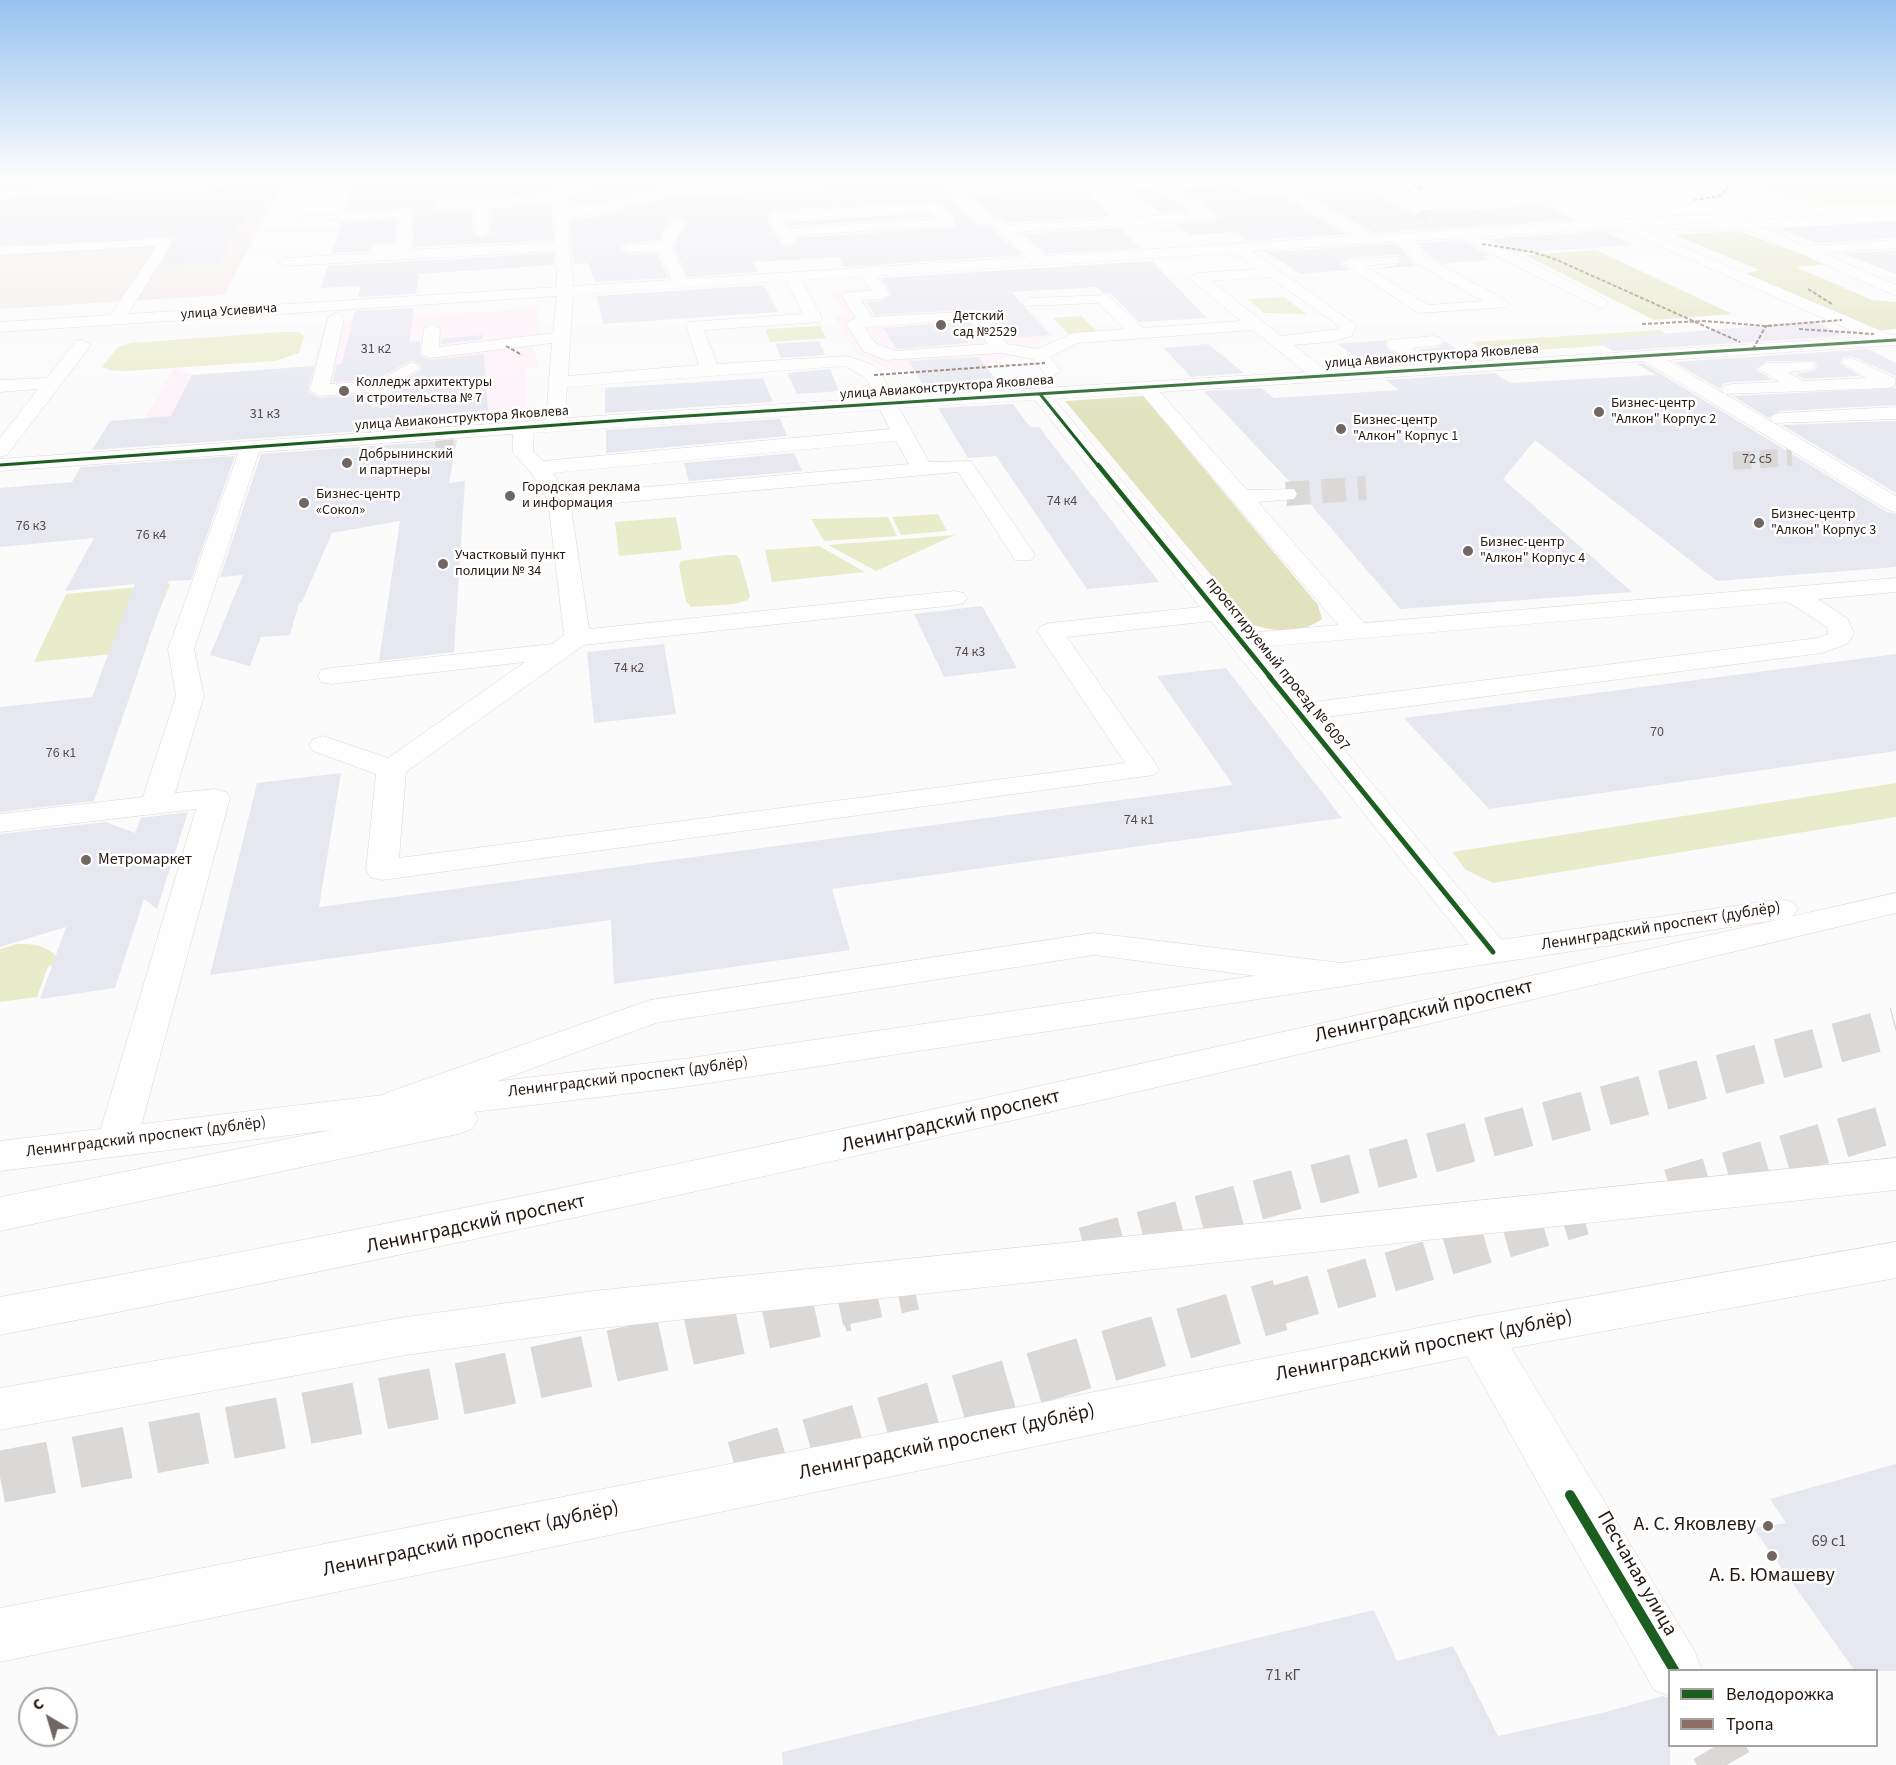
<!DOCTYPE html>
<html>
<head>
<meta charset="utf-8">
<style>
  body { margin:0 }
  #map { position:relative; width:1896px; height:1765px; overflow:hidden; background:#fbfbfb; font-family:"Source Sans 3",sans-serif }
  canvas { display:block }
  .legend { position:absolute; left:1668px; top:1669px; width:210px; height:78px; box-sizing:border-box; background:#fff; border:2px solid #a8a3a0; margin:0; padding:8px 10px; list-style:none; font-size:18px; color:#251811 }
  .legend li { display:flex; align-items:center; gap:12px; height:30px }
  .legend b { width:30px; border:2px solid #a8a3a0 }
  .north { position:absolute; left:18px; top:1687px; width:60px; height:60px; box-sizing:border-box; background:#fff; border:2px solid #a8a3a0; border-radius:50%; rotate:322deg; font-size:16px; font-weight:700; line-height:24px; text-align:center; color:#251811 }
  .north::after { content:''; display:block; margin:auto; width:21px; height:27px; background:#706763; clip-path:polygon(50% 0,100% 100%,50% 72%,0 100%) }
</style>
</head>
<body>
<div id="map">
<canvas width="1896" height="1765"></canvas>
<ul class="legend">
<li><b style="height:8px;background:#1b5e20"></b>Велодорожка</li>
<li><b style="height:8px;background:#8d6e63"></b>Тропа</li>
</ul>
<div class="north">С</div>
</div>
<script>
const ctx = document.querySelector('canvas').getContext('2d');
ctx.lineJoin = 'round';
function fill(path, color) { ctx.fillStyle = color; ctx.fill(path, 'evenodd'); }
function stroke(path, color, width, dash) { ctx.strokeStyle = color; ctx.lineWidth = width; ctx.lineCap = dash ? 'butt' : 'round'; ctx.setLineDash(dash || []); ctx.stroke(path); }
function drawText(font, color, halo, rows, align = 'center') {
  ctx.font = font + ' "Source Sans 3",sans-serif'; ctx.lineWidth = 5; ctx.setLineDash([]); ctx.textBaseline = 'middle'; ctx.strokeStyle = halo; ctx.fillStyle = color; for (const [text, x, y, turn = 0] of rows) {
    ctx.save(); ctx.translate(x, y); ctx.rotate((+turn || 0) * Math.PI / 180); ctx.textAlign = isNaN(turn) ? turn : align; if (halo) ctx.strokeText(text, 0, 0); ctx.fillText(text, 0, 0); ctx.restore();
  }
}
const industrial = new Path2D(`
  M282,184l-58,111 -224,14v-112z`);
const education = new Path2D(`
  M968,281l21,26 44,6 21,22 -61,28 -99,8 -38,-17 -22,-37 14,-2 -19,-24z
  M538,308l2,31 -7,4 5,24 -12,1 1,39 -8,7 -34,6 -318,23 -32,-8 39,-67 18,7 120,-9 14,-44z`);
const green = new Path2D(`
  M1403,177h47l16,7 -38,3z
  M1738,177h158v25l-55,4 -31,-4z
  M1284,297l23,17 -43,-1 -17,-14z
  M1081,316l16,15 -29,3 -15,-16z
  M820,326l6,12 -56,4 -5,-13z
  M1660,330l20,11 -193,12 -16,-11z
  M281,332h18l5,4 -5,17 -24,8 -149,10 -17,-1 -7,-3 16,-20 13,-4z
  M938,514l9,17 -46,4 -9,-18z
  M676,517l6,33 -63,6 -4,-34z
  M888,517l9,19 -73,5 -13,-22z
  M955,535l-79,36 -48,-26z
  M819,546l46,26 -93,10 -7,-32z
  M725,555h11l4,4 10,37 -2,4 -13,4 -44,3 -5,-6 -7,-35 2,-5z
  M170,584l-27,67 -109,11 32,-68z
  M1896,783v34l-403,66 -27,-13 -14,-18z
  M17,944c22,0 32,2 46,20l-15,2 -11,31 -37,5v-53z`);
const forest = new Path2D(`
  M1738,231l92,33 -34,3 76,33 24,2v27l-20,2 -132,-57 15,-4 -83,-35z
  M1596,250l136,64 -78,6 -129,-65z
  M1143,396l175,209 4,14c-18,14 -47,13 -69,6l-188,-224z`);
const building = new Path2D(`
  M34,177h224l-258,12v-11z
  M356,177h239l-41,10 -2,6 -112,7 -9,5 9,7 32,-2 1,23 10,6 8,-6 -1,-24 62,-5 1,36 -139,7 -1,-39 -68,3z
  M622,177h104v5l-50,3 -40,6 -37,13 -29,2 -1,-10z
  M949,177h123l2,2 -117,5z
  M935,183l41,40 14,4 32,28 -178,12 -6,-10 -85,5 5,10 -71,5 -13,-31 13,-25 -9,-5 -7,2 -12,22 -31,3 -9,5 9,7 30,-2 10,25 -73,4 -7,-19 -14,1 -4,-45 32,-3 38,-13 36,-6zM933,201l7,1 14,15v10l-158,11 2,5 -9,5 -7,-2 -17,-31 9,-5z
  M1233,185l18,11 28,-1 68,39 -98,7 -13,-9 -46,3 -14,-11 36,-2 9,-5 -42,-29z
  M259,188l-16,36 -5,1 -17,37 -61,4 18,-30 -178,9v-44z
  M1083,189l27,27 -102,7 -19,-10 -20,-18z
  M1156,189l35,22 -31,2 -31,-23z
  M1365,190l52,27 8,-5 121,-6 31,14 -203,13 -71,-40z
  M929,213l3,4 -143,9 -2,-4z
  M397,219l-1,22 -25,3 -3,7 -36,2 9,-31z
  M1896,221v17l-79,5 -40,-15z
  M1121,228l19,20 -94,6 -23,-20z
  M1603,231l30,14 -116,8 -29,-14z
  M1460,240l29,15 -8,1 8,4 -46,4 -17,-10 -6,-11z
  M1394,244l11,8 5,10 6,4 -42,3 23,-4 4,-6 -4,-4 -48,2 -9,7 9,6 -49,4 -33,-22z
  M1896,250v24l-52,-20z
  M554,253v12l-135,9 -3,20 -58,3 3,-11 -40,2 7,-22z
  M1152,261l55,57 -68,4 -29,-29h-7l-6,-6 -86,5 39,43 -45,3 -27,-29 -103,6 -8,-13 15,-1 10,-7 -12,-16z
  M764,285l14,27 -175,12 -6,-28z
  M414,308l-5,34 11,-1v14l10,5 54,-6 4,56 -25,2 -3,12 -368,26 18,-29 61,-5 21,-41 122,-9 -6,25 10,7 51,-4v8l3,5 17,1 4,-19 29,-20v-4l-11,-5 -34,19 -44,3 3,-17 6,-1 13,-53z
  M967,321l14,18 -14,1 2,3 -72,6 -14,-21z
  M1814,321l30,15 -231,15 -19,-11z
  M483,335v4l-42,5 1,-5z
  M1387,340l-2,4 3,5 19,14 -41,2 -29,-21z
  M819,341l6,14 -44,3 -6,-14z
  M1444,341l29,18 -38,3 -17,-12 21,-3z
  M1208,344l36,29 -53,4 -27,-29z
  M1869,349l27,14v13l-45,-20 -8,2 -3,5 19,13 -55,3 -9,-5 19,-3 3,-5 -3,-5h-47l-11,8 16,11 -42,2 -7,2 -3,5 -46,-27z
  M979,357l23,31 -74,5 -19,-32z
  M1643,363l244,149 9,2v53l-179,14 -182,-141 -32,39 129,113 -232,17 -94,-110 -102,-108 57,-3 13,10 125,-8 -13,-10 108,-7 17,10 145,-8 -19,-11z
  M830,369l9,22 -42,3 -10,-21z
  M763,378l10,24 -168,11v-25z
  M1896,388v17l-116,6 -12,7 -35,-22z
  M1013,404l17,23h9l120,155 -72,7 -91,-133 -28,2 -30,-50z
  M780,419l7,17 -181,17v-23z
  M1896,421v72l-114,-68z
  M457,440l-8,43 16,-2 -11,171 -75,9 21,-140 -68,12 -30,69 -3,1 -9,32 -29,2 -11,29 -40,-11 33,-80 -23,2 41,-123z
  M794,453l8,18 -113,10 -5,-18z
  M235,456l-44,124 -22,1 -75,220 -94,11v-105l92,-10 43,-113 -70,7 29,-53 -94,9v-59l72,-6 9,-15z
  M982,606l35,62 -73,9 -30,-63z
  M664,644l12,70 -82,9 -7,-71z
  M1896,654v97l-407,58 -85,-91z
  M1226,668l116,150 -510,71 18,61 -236,34 -3,-64 -401,55 47,-192 84,-10 -22,134 914,-122 -76,-109z
  M188,812l-31,97 -13,-10 -29,89 -75,11 26,-72 -66,20v-113l106,-12 29,11 6,-15z
  M1896,1464v207h-41l-102,-143 33,-5 -16,-24z
  M1374,1610l23,51 56,-15 45,90 104,-23 61,-17 7,2v67h-887l-1,-13z`);
const minorTunnelFar3 = new Path2D(`
  M1418,211l19,9`);
const minorTunnelFar2 = new Path2D(`
  M436,450l20,-2
  M1733,461l59,-4`);
const minorTunnelFar1 = new Path2D(`
  M1286,494l80,-6`);
const minorTunnel = new Path2D(`
  M1716,1746l11,19`);
const majorTunnelFar1 = new Path2D(`
  M1670,1189l226,-67
  M1084,1247l812,-220
  M839,1306l76,-16
  M1275,1306l308,-91`);
const majorTunnel = new Path2D(`
  M735,1467l545,-162
  M0,1477l474,-91 372,-81`);
const minor = new Path2D(`
  M295,177h30l1,2 -6,4 -320,16v-8z
  M602,177h18l-53,17 1,14 31,-2 37,-13 40,-6 202,-10h68l10,9 203,-9 60,39 -7,4 -195,12 28,24 309,-20 -100,-59h14l10,5 85,-5 50,26 216,-12 -30,-11 -2,-3h16l41,17 -6,4 -224,12 -6,5 -58,-30 -69,4 82,46 426,-27 -83,-28 -2,-3h17l80,26 1,4 84,-5v8l-152,10 61,26 91,-6v8l-74,5 74,32v11l-169,-75 -91,6 255,108h5v10l-229,15 57,34 -2,-4 2,-4 7,-2 48,-2 -21,-14 9,-5 45,-1 3,4 -3,4 -24,2 15,9 63,-3 -24,-15 3,-4 6,-1 44,20v8l-7,2 -163,6 48,29 -3,-4 3,-4 7,-2 116,-6v12l-122,4 122,73v16l-8,-2 -244,-149 -484,31 87,98 47,-1 3,5 -3,5 -36,3 106,121 532,-45v14l-78,7 30,20 6,15 -7,10 -25,9 -504,65 187,226 6,8 -6,8 -12,3 -12,-3 -270,-339 -144,16 92,132 -5,6 -772,105 -12,-3 -4,-7 10,-96 -63,-23 -4,-6 4,-6 10,-3 65,22 137,-96 -194,22 -10,-2 -3,-6 3,-6 10,-2 221,-24 12,-9 -16,-134 -16,-27 -19,-22v-18l-254,18 -65,197 10,47 -29,97 40,-4 11,3 4,6 -93,343 -6,11 -14,4 -14,-4 -6,-11 99,-332 -196,23v-18l143,-17 33,-101 -8,-47 70,-195 -238,17v-12l546,-39 6,-77 -122,15 -9,-5 3,-24 8,-5 8,5 -1,18 114,-14 4,-37 -557,36v-10l111,-7 45,-69 -156,9v-8l171,-9 2,3 -45,73 429,-27 -1,-36 -271,15 -7,-4 7,-4 88,-5 -4,-4 2,-3 27,-3 1,-26 -101,5 -2,-3 7,-4 108,-5 1,37 -3,3 146,-8 -1,-40 -66,5 1,26 -7,4 -7,-4 -1,-25 -34,2 -7,-4 7,-4 114,-7 1,-6zM936,181l42,40 13,4 37,32 -342,22 -14,-33 13,-24 -7,-4 -5,1 -13,23 -32,3 -7,4 7,4 32,-2 11,29 -98,6 -5,-69 33,-3 38,-13 37,-6zM1151,183l47,30 -190,12 -20,-10 -24,-22zM1619,228l247,109 -432,27 -22,-16 27,-3 3,-4 -3,-4 -6,-1 -43,4 -3,4 3,4 23,17 -87,5 -33,-25 37,-3 22,-6 4,-11 -104,-74 143,-9 12,8 5,11 71,40 -55,4 -63,-39 32,-3 2,-3 -2,-3 -48,2 -7,4 77,50 88,-6 2,-3 -2,-3 -83,-45 -5,-11 -6,-4 47,-3 140,70 6,-2 2,-3 -2,-3 -126,-63zM1234,253l24,16 -61,4 -8,5 52,43 -98,7 -35,-33 -78,3 -8,5 2,3 74,-3 27,26 -51,4 -37,16 -30,-5 -29,-33 -106,6 -11,-17 21,-1 8,-5 -14,-18zM861,277l10,13 -27,3 -2,3 14,22 -10,5 17,28 23,9 115,-7 32,6 13,16 6,1 9,-5 -11,-14 28,-14 175,-13 52,42 -411,25 -14,-26 -9,-7 -24,-8 -130,8 -13,-34 116,-8 2,-4 -20,-38zM1270,277l69,49 -1,3 -57,7 -70,-55zM787,281l16,33 -115,8 -2,4 13,39 -131,11 5,-81zM968,319l20,25 -93,7 -20,-8 -10,-16zM845,366l21,12 9,20 -310,20 2,-31zM1141,393l197,232 -90,8 -194,-234zM1035,400l165,207 -150,16 -9,3 -4,5 88,132 -726,95 7,-86 178,-127 371,-40 9,-2 3,-5 -3,-5 -9,-2 -366,38 -18,-122 387,-35 57,88h16l4,-5 -64,-94 -42,1 -30,-54zM880,410l10,19 -347,32 -10,-10 1,-18zM896,441l13,23 -343,30 -13,-21zM1788,602l39,25 1,7 -11,4 -512,65 -45,-56z
  M1494,177h62c-9,8 -53,9 -62,0z
  M933,203l5,1 14,15v6l-160,11 4,6 -7,4 -5,-1 -17,-29 7,-4zM930,211l6,8 -148,9 -5,-8z
  M336,313l8,5 -14,66 48,-3 34,-19 9,5 -30,21 -3,18h-14l-3,-4 1,-10 -53,4 -9,-6 18,-72z
  M82,340l9,5 -3,4 -81,106 -7,2v-19l38,-49 -38,3v-12l47,-2 29,-37z
  M1094,933l247,30 13,4 5,8 -5,8 -13,4 -247,-32 -438,68 -256,94 -14,-4 -6,-10 6,-10 264,-93z
  M1479,1316l16,5 199,329 8,20h-32v26l-16,-6 -191,-341 -7,-14 7,-14z`);
const major = new Path2D(`
  M1896,893v20c-630,150 -1260,300 -1896,422v-38c596,-108 1185,-242 1776,-377l-1093,167 -209,25 4,7 -6,10 -14,5 -458,97v-34l331,-67 -331,41v-30l683,-82 1098,-160 12,3 5,7 -5,7z
  M1896,1158v32l-1303,139 -187,26 -406,75v-42l406,-71 187,-26z
  M1896,1242v36l-417,76 -1479,308v-54l1479,-292z`);
const quiet = new Path2D(`
  M1396,177l28,12
  M1198,179l38,-2
  M1694,200l26,-4 9,-9
  M1482,244l51,8 24,8 183,82
  M1808,289l24,15
  M1642,324l62,-3 62,5 76,-6
  M1799,329l75,5
  M506,346l16,9
  M1753,349l13,-23h6
  M874,375l171,-12`);
const cyclewayFar3 = new Path2D(`
  M1040,394l59,73
  M0,465l654,-47 1242,-78`);
const cyclewayFar2 = new Path2D(`
  M1098,465l173,213`);
const cyclewayFar1 = new Path2D(`
  M1269,676l224,276`);
const cycleway = new Path2D(`
  M1570,1495l104,175`);
const markers = [
  [941,325,6,"#706763"],
  [344,391,6,"#706763"],
  [1599,412,6,"#706763"],
  [1341,429,6,"#706763"],
  [347,463,6,"#706763"],
  [510,496,6,"#706763"],
  [304,503,6,"#706763"],
  [1759,523,6,"#706763"],
  [1468,551,6,"#706763"],
  [443,564,6,"#706763"],
  [86,860,6,"#706763"],
  [1768,1526,6,"#706763"],
  [1772,1556,6,"#706763"]
];
const farStreetnames = [
  ["улица Усиевича",229,312,-4],
  ["улица Авиаконструктора Яковлева",1432,357,-4],
  ["улица Авиаконструктора Яковлева",947,388,-4],
  ["улица Авиаконструктора Яковлева",462,419,-4]
];
const farPoinames = [
  ["Детский",953,317],
  ["сад №2529",953,333],
  ["Колледж архитектуры",356,383],
  ["и строительства № 7",356,399],
  ["Бизнес-центр",1611,404],
  ["\"Алкон\" Корпус 2",1611,420],
  ["Бизнес-центр",1353,421],
  ["\"Алкон\" Корпус 1",1353,437],
  ["Добрынинский",359,455],
  ["и партнеры",359,471],
  ["Городская реклама",522,488],
  ["и информация",522,504],
  ["Бизнес-центр",316,495],
  ["«Сокол»",316,511],
  ["Бизнес-центр",1771,515],
  ["\"Алкон\" Корпус 3",1771,531],
  ["Бизнес-центр",1480,543],
  ["\"Алкон\" Корпус 4",1480,559],
  ["Участковый пункт",455,556],
  ["полиции № 34",455,572]
];
const numberNames = [
  ["31 к2",376,350],
  ["31 к3",265,415],
  ["72 с5",1757,460],
  ["74 к4",1062,502],
  ["76 к3",31,527],
  ["76 к4",151,536],
  ["74 к3",970,653],
  ["74 к2",629,669],
  ["70",1657,733],
  ["76 к1",61,754],
  ["74 к1",1139,821]
];
const streetNames = [
  ["проектируемый проезд № 6097",1277,665,51],
  ["Ленинградский проспект (дублёр)",1661,927,-9],
  ["Ленинградский проспект (дублёр)",628,1078,-7],
  ["Ленинградский проспект (дублёр)",146,1138,-7]
];
const poiNames = [
  ["Метромаркет",98,860]
];
const nearNumbernames = [
  ["69 с1",1829,1542],
  ["71 кГ",1283,1676]
];
const nearStreetnames = [
  ["Ленинградский проспект",1424,1012,-13],
  ["Ленинградский проспект",951,1122,-13],
  ["Ленинградский проспект",476,1225,-12],
  ["Ленинградский проспект (дублёр)",1424,1347,-11],
  ["Ленинградский проспект (дублёр)",947,1443,-12],
  ["Ленинградский проспект (дублёр)",471,1540,-12],
  ["Песчаная улица",1636,1574,60]
];
const nearPoinames = [
  ["А. С. Яковлеву",1756,1526],
  ["А. Б. Юмашеву",1772,1577,"center"]
];
fill(industrial, '#f3eaea');
fill(education, '#fdf2f8');
fill(green, '#e9eccb');
fill(forest, '#e1e3be');
fill(building, '#e7e7f0');
stroke(minorTunnelFar3, '#dbd9d8', 14, [14, 7]);
stroke(minorTunnelFar2, '#dbd9d8', 18, [18, 9]);
stroke(minorTunnelFar1, '#dbd9d8', 24, [24, 12]);
stroke(minorTunnel, '#dbd9d8', 52, [52, 26]);
stroke(majorTunnelFar1, '#dbd9d8', 40, [40, 20]);
stroke(majorTunnel, '#dbd9d8', 52, [52, 26]);
stroke(minor, '#ddd6d3', 1);
stroke(major, '#ddd6d3', 1);
fill(minor, '#fefefe');
fill(major, '#fefefe');
stroke(quiet, '#8d6e63', 2, [4, 2]);
stroke(cyclewayFar3, '#1b5e20', 3);
stroke(cyclewayFar2, '#1b5e20', 4.5);
stroke(cyclewayFar1, '#1b5e20', 5);
stroke(cycleway, '#1b5e20', 10);
const sky = ctx.createLinearGradient(0, 0, 0, 424);
sky.addColorStop(0, '#97c2f0');
sky.addColorStop(0.42, '#fdfdfd');
sky.addColorStop(1, '#fdfdfd00');
ctx.fillStyle = sky;
ctx.fillRect(0, 0, 1896, 424);
for (const [x, y, r, color] of markers) { const dot = new Path2D(); dot.arc(x, y, r, 0, 2 * Math.PI); ctx.fillStyle = color; ctx.fill(dot); stroke(dot, '#fff', 2); }
drawText('14px', '#251811', '#fff', farStreetnames);
drawText('14px', '#251811', '#fff', farPoinames, 'left');
drawText('14px', '#564c49', null, numberNames);
drawText('16px', '#251811', '#fff', streetNames);
drawText('16px', '#251811', '#fff', poiNames, 'left');
drawText('16px', '#564c49', null, nearNumbernames);
drawText('20px', '#251811', '#fff', nearStreetnames);
drawText('20px', '#251811', '#fff', nearPoinames, 'right');
</script>
</body>
</html>
